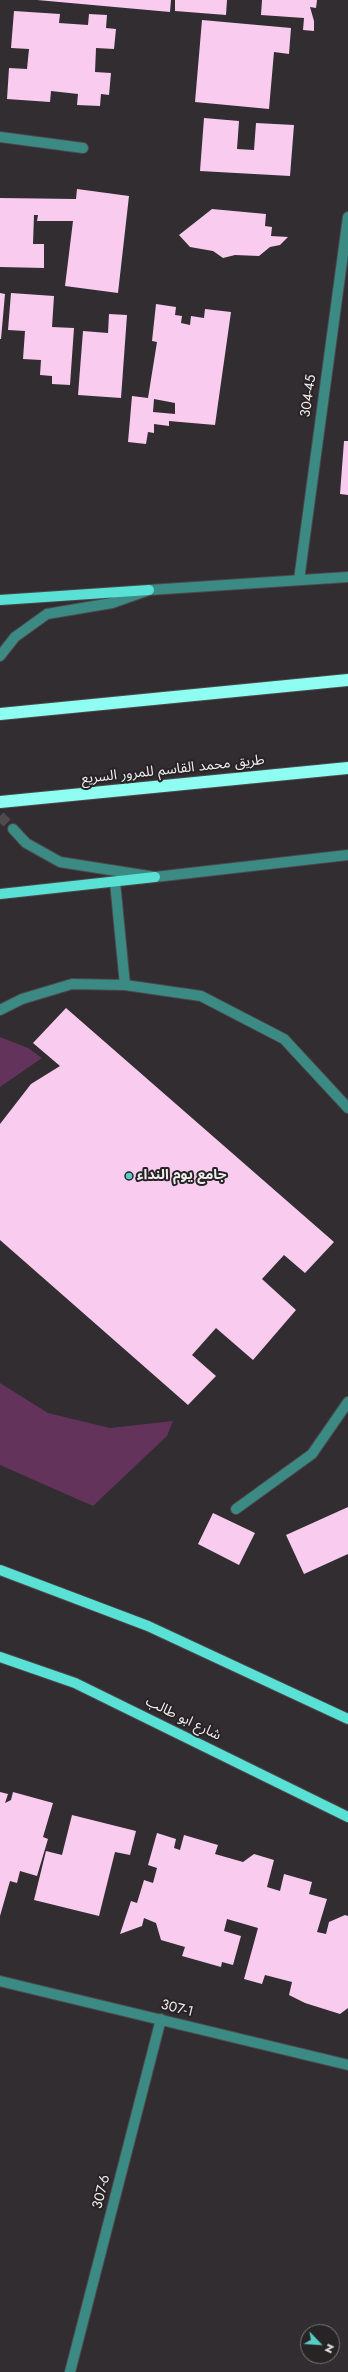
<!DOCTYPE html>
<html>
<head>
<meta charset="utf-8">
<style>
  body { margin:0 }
  #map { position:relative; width:348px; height:2372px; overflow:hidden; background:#312d30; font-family:Jost,sans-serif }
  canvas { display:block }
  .north { position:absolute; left:300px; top:2324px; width:40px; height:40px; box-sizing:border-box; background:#272426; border:1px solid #787577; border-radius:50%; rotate:115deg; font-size:11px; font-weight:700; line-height:16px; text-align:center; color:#f1eef0 }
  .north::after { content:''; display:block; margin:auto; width:14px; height:18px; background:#56cec4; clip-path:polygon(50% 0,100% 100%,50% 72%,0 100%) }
</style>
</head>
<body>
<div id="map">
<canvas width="348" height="2372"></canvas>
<div class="north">N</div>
</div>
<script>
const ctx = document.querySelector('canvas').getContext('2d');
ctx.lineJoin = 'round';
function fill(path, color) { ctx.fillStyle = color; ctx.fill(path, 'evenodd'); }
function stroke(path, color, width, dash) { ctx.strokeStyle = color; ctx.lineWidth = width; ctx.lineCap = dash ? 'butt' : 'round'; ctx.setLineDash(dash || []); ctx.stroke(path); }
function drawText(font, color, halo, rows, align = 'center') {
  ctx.font = font + ' Jost,"Noto Sans Arabic",sans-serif'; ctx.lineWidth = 4; ctx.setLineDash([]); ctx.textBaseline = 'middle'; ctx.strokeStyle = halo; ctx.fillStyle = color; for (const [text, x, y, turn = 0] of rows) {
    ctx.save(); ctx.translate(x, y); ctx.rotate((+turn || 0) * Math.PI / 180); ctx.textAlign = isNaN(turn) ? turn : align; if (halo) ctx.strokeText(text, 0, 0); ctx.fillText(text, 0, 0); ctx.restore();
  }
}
const green = new Path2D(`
  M0,1037l28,11 14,10 -42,29z
  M0,1383l48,30 62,15 63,-7 -6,15 -74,70 -93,-41z`);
const building = new Path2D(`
  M37,0h134l-1,12z
  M175,0h52l-1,15 -51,-4z
  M262,0h55l-1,8 -6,-1 4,14v10l-11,-1 1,-12 -43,-3z
  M14,11l46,3 -1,9 29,2 1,-11 18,1 -1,13 10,1 -2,20 -18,-1 -1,24 16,1 -2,22 -8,-1 -1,12 -23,-1 1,-11 -27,-3 -1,11 -43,-3 2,-31 18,1 2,-20 -18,-1z
  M202,20l89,8 -2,26 -15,-2 -5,57 -74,-7z
  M204,118l35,3 -2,28 17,1 2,-27 38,2 -4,51 -90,-5z
  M77,189l52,7 -11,97 -53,-7 8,-65h-36l1,-6h-4l-1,29h11v24l-44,-1v-69l76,1z
  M212,209l54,5 -1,12 7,1 -1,9 17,1 -8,8 -10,2 -11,9 -24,-1 -12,3 -10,-7 -23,-4 -11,-12z
  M0,293l5,1 -4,45h-1z
  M11,293l43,3 -2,31 22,1 -4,57 -18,-1v-8l-12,-1 1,-15 -18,-1 2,-28 -17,-1z
  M156,304l20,3 -1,8 7,1 -1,7 9,2 1,-9 13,2 1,-9 26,3 -16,113 -46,-4v5l-15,-2v9l-6,-1 -2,12 -18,-2 4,-46 16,2 9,-56 -5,-1zM154,399l21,4v11l-22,-2z
  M109,314l18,1 -6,83 -43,-3 5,-64 25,2z
  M344,441h4v54l-8,-1z
  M66,1008l268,234 -29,31 -21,-18 -22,24 34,31 -43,50 -37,-32 -24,27 24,21 -28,29 -188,-165v-116l31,-40 29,-18 -27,-23z
  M348,1507v47l-44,20 -18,-39z
  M213,1513l42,20 -16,32 -41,-21z
  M0,1792l8,2 -3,9 6,-3 2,-8 40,11 -10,34 5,2 -11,37 -17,-5 -3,12 -7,-2 -10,35z
  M72,1815l64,16 -6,24 -15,-3 -16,64 -65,-16 12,-49 16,4z
  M157,1833l19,6 -2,9 6,2 4,-15 34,10 -3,9 28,8 11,-8 20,6 -7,27 13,4 4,-17 28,8 -3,12 18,5 -10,33 9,2 3,-12 16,-7 3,1v92l-8,6 -35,-11 -16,-8 3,-13 -27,-7 -3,9 -18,-5 14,-51 -31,-9 -3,12 17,5 -8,29 -11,-3 -1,5 -39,-11 3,-9 -24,-7 -5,-17 -12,-5 -2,8 -22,8 11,-33 6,2 7,-23 9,3 4,-15 -9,-3z`);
const minorTunnel = new Path2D(`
  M0,816l13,13`);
const minor = new Path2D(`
  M0,137l83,11
  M299,580l49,-363
  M0,656l15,-19 32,-23 65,-11 37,-13 199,-13
  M13,829l13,14 34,19 95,15 193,-22
  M115,882l10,103
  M0,1010l22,-11 50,-15 53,1 76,11 83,43 64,69
  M236,1509l76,-55 36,-52
  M0,1981l348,84
  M70,2372l91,-353`);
const major = new Path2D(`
  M0,600l149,-10
  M0,894l155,-17
  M0,1570l148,56 200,93
  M0,1657l75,26 273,134`);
const highway = new Path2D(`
  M0,714l348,-34
  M0,802l348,-34`);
const markers = [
  [129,1176,4,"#56cec4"]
];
const streetNames = [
  ["304-45",309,396,-82],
  ["طريق محمد القاسم للمرور السريع",173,770,-6],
  ["شارع ابو طالب",183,1719,26],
  ["307-1",177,2009,14],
  ["307-6",102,2192,-76]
];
const poiNames = [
  ["جامع يوم النداء",137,1176]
];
fill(green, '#63335c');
fill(building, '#f8cbef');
stroke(minorTunnel, '#4e4a4d', 10, [10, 5]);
stroke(minor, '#4c484b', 12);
stroke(major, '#4c484b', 12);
stroke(highway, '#4c484b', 14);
stroke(minor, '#3b8a84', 10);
stroke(major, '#59e1d6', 10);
stroke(highway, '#8efef3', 12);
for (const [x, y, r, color] of markers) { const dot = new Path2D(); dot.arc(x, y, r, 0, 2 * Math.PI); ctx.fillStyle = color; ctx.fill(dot); stroke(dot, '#272426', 1.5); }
drawText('14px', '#f1eef0', '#272426', streetNames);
drawText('bold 14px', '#f1eef0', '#272426', poiNames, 'left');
</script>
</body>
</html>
